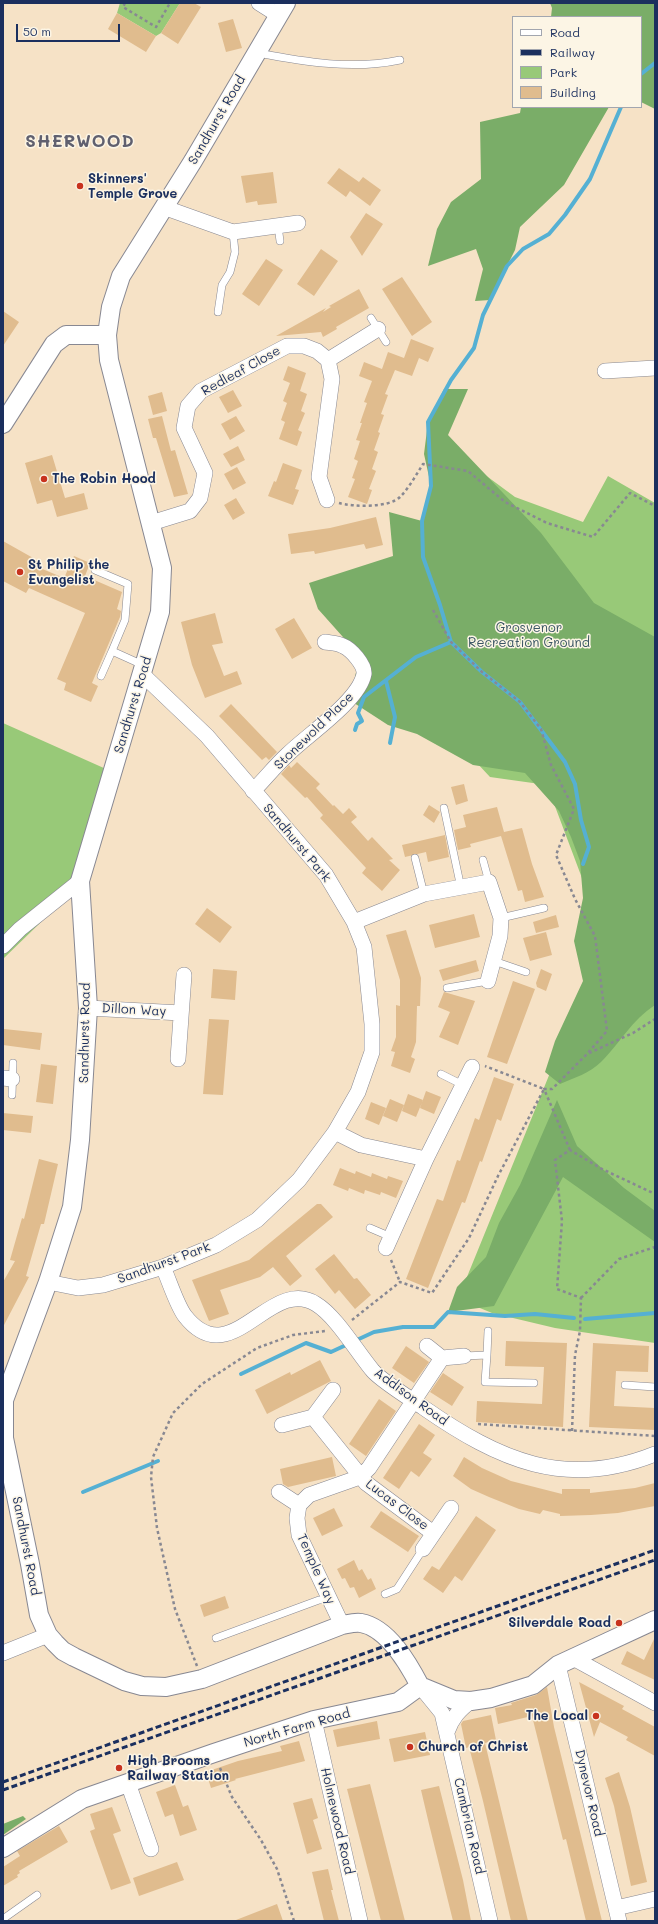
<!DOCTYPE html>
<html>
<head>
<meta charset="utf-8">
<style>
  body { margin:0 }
  #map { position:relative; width:658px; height:1924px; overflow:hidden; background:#f6e2c6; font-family:Mali,sans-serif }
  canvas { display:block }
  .frame { position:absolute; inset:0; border:4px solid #1b2f5e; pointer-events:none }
  .legend { position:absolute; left:512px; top:16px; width:130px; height:92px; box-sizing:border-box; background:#fcf5e5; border:1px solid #a2a6af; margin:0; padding:5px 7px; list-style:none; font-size:12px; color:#1b2f5e }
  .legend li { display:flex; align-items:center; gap:8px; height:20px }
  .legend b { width:20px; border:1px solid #a2a6af }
  .scale { position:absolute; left:16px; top:24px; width:104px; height:18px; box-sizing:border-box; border:2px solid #1b2f5e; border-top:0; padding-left:5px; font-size:12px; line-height:14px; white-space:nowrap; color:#1b2f5e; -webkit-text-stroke:3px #fcf5e5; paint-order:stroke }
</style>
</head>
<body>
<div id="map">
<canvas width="658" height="1924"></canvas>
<div class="frame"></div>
<ul class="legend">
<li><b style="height:5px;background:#fff"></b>Road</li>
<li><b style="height:5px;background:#1b2f5e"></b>Railway</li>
<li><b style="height:11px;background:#98c978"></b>Park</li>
<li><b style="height:11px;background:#e0bc8e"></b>Building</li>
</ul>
<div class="scale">50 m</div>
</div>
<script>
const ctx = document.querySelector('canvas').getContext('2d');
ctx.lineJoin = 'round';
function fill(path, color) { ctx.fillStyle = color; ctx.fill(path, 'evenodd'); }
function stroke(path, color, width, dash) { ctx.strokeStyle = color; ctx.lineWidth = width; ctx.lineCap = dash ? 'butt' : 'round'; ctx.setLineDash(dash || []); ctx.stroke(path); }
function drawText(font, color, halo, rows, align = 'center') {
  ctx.font = font + ' Mali,sans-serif'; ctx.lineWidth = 3; ctx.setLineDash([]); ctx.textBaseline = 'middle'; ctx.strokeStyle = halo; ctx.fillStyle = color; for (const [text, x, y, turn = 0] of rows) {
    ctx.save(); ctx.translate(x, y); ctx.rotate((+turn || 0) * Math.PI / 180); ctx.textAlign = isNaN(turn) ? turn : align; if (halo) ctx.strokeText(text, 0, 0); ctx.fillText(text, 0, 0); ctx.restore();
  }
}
const green = new Path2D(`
  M120,3h60l-19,30 -5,3 -39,-23z
  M446,446l69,51 68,25 25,-46 47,27v840l-100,-15 -63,-15 -34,-14 129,-317 10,-64 -50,-133 -57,-8 -111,-119 49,-98z
  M3,723l103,46 -32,121 -71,69z`);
const forest = new Path2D(`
  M550,3h105v106l-14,-7v-85h-90l1,-9z
  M521,107h88l-45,78 -44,42 -5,23 -25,50 -15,1 8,-32 -7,-20 -48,17 9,-37 14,-27 30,-23 -1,-57 40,-9z
  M444,389h24l-20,46 93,98 53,70 61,34v368c-23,15 -35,38 -54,57 -11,11 -27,16 -41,22l-15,-12 10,-31 28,-60 -9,-40 9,-43 -3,-37 -9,-24 -12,-26 -34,-38 -52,-8 -56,-31 -29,-9 -37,-24 8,-46 -41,-46 -9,-26 84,-27 -4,-44 33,9 9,-35 -7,-32 4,-32z
  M557,1100l20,46 47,42 31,23v31l-92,-65 -69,129 -46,6 9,-25 29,-30 13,-34 21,-38z
  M23,1816l3,3 -23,16v-11z`);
const stream = new Path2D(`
  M641,74l14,-11
  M386,681l9,36 -5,26
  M355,730l2,-6 5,-3 -4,-8 6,-16 52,-40 35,-15
  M583,864l6,-17 -8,-27 -6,-36 -10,-22 -45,-60 -38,-30 -31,-30 -11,-37 -17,-48 -1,-36 9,-35 -3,-64 23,-42 23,-32 9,-33 24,-49 16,-17 26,-15 16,-19 25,-36 31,-72
  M585,1319l70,-6
  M241,1374l65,-31 25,9 43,-20 29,-5h31l14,-15 57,4 30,-2 39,4
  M83,1492l75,-31`);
const building = new Path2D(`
  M180,3h14l7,4 -23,37 -17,-11z
  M117,13l39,23 -10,16 -38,-23z
  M233,19l9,29 -16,4 -8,-29z
  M339,168l20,14 4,-5 18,13 -11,16 -20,-15 -4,6 -19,-14z
  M273,172l4,31 -19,2 -1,-4 -11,2 -5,-27z
  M366,213l17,11 -21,32 -12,-19z
  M321,249l17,12 -24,35 -17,-12z
  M266,259l17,11 -24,36 -17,-12z
  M402,277l30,45 -20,14 -30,-47z
  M359,289l10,19 -33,19 1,2 -14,8 -2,-5 -45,4 50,-28 -3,4 8,-5 -2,-1z
  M3,311l16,11 -16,24z
  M411,339l23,9 -6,14 -9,-4 -7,18 -17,-6 -10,24 3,1 -7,19 3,1 -6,17 2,1 -6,17 4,2 -6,17 4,2 -7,18 3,1 -5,14 -19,-7 7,-18 -3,-1 6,-17 -4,-2 6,-18 -4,-1 6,-17h-2l7,-20 -3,-1 8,-21 -13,-5 5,-14 18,7 6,-17 16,6z
  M288,366l18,7 -6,18 7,3 -6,17 4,2 -7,17 4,2 -5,14 -18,-7 6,-17 -4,-2 6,-17 -4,-2 7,-18 -7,-3z
  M233,390l9,16 -14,7 -9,-16z
  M162,392l5,19 -14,4 -5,-19z
  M162,416l9,35 4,-1 13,44 -14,3 -18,-59h-3l-5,-19z
  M236,416l9,15 -15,9 -9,-16z
  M238,446l7,14 -14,7 -8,-13z
  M52,455l13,43 19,-5 4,16 -31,8 -5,-17 -15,4 -12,-41z
  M283,463l19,7 -7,19 4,1 -6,15 -25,-9 6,-15 2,1z
  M237,467l9,16 -13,7 -9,-16z
  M236,498l9,15 -12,7 -9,-15z
  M376,517l7,28 -17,4 -2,-5 -49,10 -1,-3 -23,3 -3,-20 42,-6z
  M3,541l39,22 -2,5 24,10 10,-22 16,7 -5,13 37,16 -5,17 4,2 -1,6 -28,66 6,3 -7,16 -27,-12 2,-7 -9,-4 28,-66 -56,-25 -3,5 -23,-12z
  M215,613l8,30 -11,2 12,31 13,-5 5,13 -37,14 -13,-33 -11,-43z
  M294,618l18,30 -20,11 -17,-30z
  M231,704l46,48 -8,8 -3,-3 -4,3 -43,-44z
  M297,762l23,22 -4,4 17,18 1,-1 9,9 6,-6 8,9 -6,5 17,19 4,-4 21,22 -4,1 11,10 -18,21 -20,-18 4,-5 -46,-50 3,-3 -16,-18 -2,1 -24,-24 8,-9 2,3z
  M464,784l4,17 -12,4 -5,-18z
  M429,805l11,7 -6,11 -11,-8z
  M497,807l7,25 18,-4 10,36 12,33 -19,5 -3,-12 -4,1 -17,-55 -31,8 1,3 -13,3 -4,-20 12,-3 -3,-12z
  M445,835l4,22 -21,5 -2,-10 -21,5 -3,-12z
  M207,908l25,19 -12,16 -25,-19z
  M474,914l6,23 -45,11 -6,-23z
  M556,915l3,12 -23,6 -3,-11z
  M406,930l15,48 -1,28h-3l-1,36 -5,15 4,2 -5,14 -19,-7 4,-14 -4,-1 5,-14v-32l4,1v-26l-14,-45z
  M546,932l6,23 -22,6 -7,-23z
  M476,960l3,11 -36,10 -4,-11z
  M213,969l24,2 -2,29 -24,-2z
  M541,969l11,5 -6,17 -9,-4 -1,-4z
  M513,981l22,8 -28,75 -20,-7z
  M444,992l31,9 -17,44 -19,-8 11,-25 -12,-5z
  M209,1019l20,1 -6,75 -20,-1z
  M4,1029l38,4 -2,17 -37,-5z
  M41,1064l16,2 -4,38 -17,-2z
  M494,1077l20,7 -13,37 -4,-2 -15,43 -2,-1 -15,42 -3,-1 -34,86 -22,-9 31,-80 6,2 14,-41 3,1 15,-43 4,2z
  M426,1091l15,6 -7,17 -14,-6z
  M408,1094l15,6 -7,17 -14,-6z
  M390,1099l14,6 -7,17 -14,-6z
  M371,1102l15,6 -7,17 -14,-6z
  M3,1113l30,3 -2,17 -28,-3z
  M39,1159l19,5 -14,60h-3l-15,52 3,1 -26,50v-45l12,-21 -5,-1 12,-42 2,1z
  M340,1168l15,6 1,-3 15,6 1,-4 15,6 1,-3 15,5 -7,17 -15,-6 -1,3 -15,-5 -1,4 -15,-6 -1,3 -15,-6z
  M317,1204h4l12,13 -47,39 16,20 -12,10 -17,-19 -13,10 -40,13 9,24 -20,7 -17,-41 57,-20z
  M334,1254l20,25 3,-1 14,17 -16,14 -16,-19 -4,4 -20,-25z
  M506,1341l61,2 -4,84 -87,-5 1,-21 65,3 2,-37 -39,-1z
  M593,1343l56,3 -1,26 -32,-1 -2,35 41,2v22l-66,-3z
  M406,1346l23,16 -15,21 -22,-15z
  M320,1360l11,21 -64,33 -12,-24 35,-18 1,3z
  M443,1373l21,14 -12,19 -22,-14z
  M379,1399l17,12 -30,45 -17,-12z
  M419,1424l16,11 -12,18 9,6 -13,18 -8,-6 -12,18 -16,-11z
  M332,1457l4,19 -48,11 -5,-3 -3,-15z
  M464,1457l18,11 29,13 51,13v-5h28v4l45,-5 20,-5v23l-37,7 -27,2 -31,1v-2l-17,-4 -3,4 -21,-5 -30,-12 -18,-8 -18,-13z
  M334,1508l9,18 -21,10 -9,-18z
  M381,1511l38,25 -11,16 -38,-25z
  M476,1516l20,14 -34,51 -7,-5 -12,17 -20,-14 9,-13 7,4z
  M354,1560l5,11 3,-2 6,11 3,-2 5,11 -17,9 -5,-11 -4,1 -5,-10 -3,1 -5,-10z
  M225,1596l4,12 -25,9 -4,-12z
  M655,1637v43l-34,-16 6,-13 17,9z
  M579,1682l45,24 -2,3 33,18v29l-29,-16 2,-3 -28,-15 -6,15z
  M547,1687l7,40 48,194h-16l-20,-82 -3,1 -31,-124 -34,8 -3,-16 17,-3 -1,-2 25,-8z
  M491,1715l5,25 -11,3 43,178h-17l-28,-120 -14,-54 -3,1 -5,-24 2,-3z
  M377,1721l3,18 -43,8 -4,-17z
  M425,1732l5,23 -36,7 -5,-23z
  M299,1741l6,20 -70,18 1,1 -25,8 -5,-16 32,-11 44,-10 -2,-5z
  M619,1772l11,35 17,75 -16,4 -17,-80 -9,-28z
  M370,1784l35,137h-24l-34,-132z
  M175,1785l8,22 5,-2 9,25 -17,6 -7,-22 -8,3 -9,-25z
  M439,1786l24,94 8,41h-18l-24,-97 -8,-34z
  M312,1798l6,20 -5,2 9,29 -15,5 -14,-51z
  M112,1807l9,24 -8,3 18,49 -20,7 -21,-59 5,-2 -5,-15z
  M59,1826l9,16 -49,29 1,2 -3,2 1,2 -15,9v-19l17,-11 -3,-5z
  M177,1862l7,18 -45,16 -6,-18z
  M328,1869l5,21h-2l8,31h-15l-12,-49z
  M277,1904l6,17h-47v-1z`);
const path = new Path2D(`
  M125,3l-2,4 33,20 14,-24
  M339,503c14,4 50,5 61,-6 9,-9 16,-22 23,-33l45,7 37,31 42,21 46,14 37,-44 25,13
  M433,610l18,32 31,30 38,30 21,27 10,36 23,44 -18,46 19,44 20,37 12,95 -20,23
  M570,1150l-26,-61h8l35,-35 46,-21 22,-14
  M391,1260l9,22
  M581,1298l38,-39 36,-12
  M352,1320l48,-38 32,11 37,-55 29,-62 46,-87 -59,-23
  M478,1424l177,12
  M572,1431l3,-76 5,-24 1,-33 -24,-9 5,-68 -7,-61 15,-10 32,19 53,25
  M197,1666l-22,-57 -18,-81 -6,-51 2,-20 20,-44 29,-29 55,-36 36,-13 32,-4
  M220,1768l12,29 29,43 16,29 17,52`);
const service = new Path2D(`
  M258,53c47,9 95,17 142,7
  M278,226l2,15
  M218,312l4,-27 8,-13 5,-20 -2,-20
  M371,318l15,24
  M95,570l33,14 -3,36 -13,31 31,14
  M101,676l11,-25
  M444,808l17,80
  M415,858l9,36
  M483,860l6,22
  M501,918l43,-10
  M494,961l32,11
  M447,988l41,-7
  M441,1074l22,11
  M12,1095l1,-32
  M370,1228l21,9
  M487,1355l1,-24
  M464,1356l23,-1 -2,27 49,1
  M625,1385l30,2
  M385,1594l12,-5 26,-40
  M216,1638l103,-38h10
  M3,1919l34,-24`);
const minor = new Path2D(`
  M259,3l19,12
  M163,207l70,25 65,-9
  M328,360l50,-31
  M605,371l50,-3
  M151,523l39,-12 10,-13 5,-25 -21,-45 4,-22 13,-15 86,-45h17l13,5 11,9 4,19 -13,98 8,23
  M253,791c12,-12 22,-25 34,-36 20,-20 72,-54 77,-81 1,-9 -13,-25 -21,-28 -5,-3 -12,-3 -18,-4
  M354,922l70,-28 65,-12 12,36 -1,18 -12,45
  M3,946l17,-17 60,-48
  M88,1008l93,5
  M178,1059l6,-84
  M3,1078l9,1
  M335,1132l26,13 65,14
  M386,1248l40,-89 46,-92
  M163,1267c6,13 14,39 22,49 46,59 85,-41 131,-12 20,12 41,48 57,67 10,11 38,28 51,37 75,52 141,82 231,46
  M48,1282l30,6 25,-3 60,-18 53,-22 41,-25 42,-40 36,-48 23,-40 14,-40v-28l-8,-77 -10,-25 -28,-47 -119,-139 -64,-61
  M427,1346l15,12 22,-2
  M313,1417l53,66 67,50
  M282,1425l31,-8 20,-27
  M279,1492l20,13
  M423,1549l28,-41
  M342,1625l-43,-90 -2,-17 2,-13 10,-10 51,-18 9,-9 73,-110
  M3,1653l45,-18
  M573,1658l82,45
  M558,1665l61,256
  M420,1686l22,27 48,208
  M314,1720l46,201
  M447,1732c5,-14 12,-22 24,-31
  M128,1783l23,66
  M616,1908l39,-9`);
const tertiary = new Path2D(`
  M286,3l-93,158 -72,115 -10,31 -4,28 2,25 53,208 -2,44 -80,269 8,127 -8,132 -8,67 -24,75 -44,118v38l26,126 9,51 9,20 7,8 8,8 11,6 50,24 18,5 24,1 36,-8 140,-54c6,-1 13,-3 19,-2 27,5 47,40 59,63
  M3,424l51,-80 12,-9h41
  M420,1686l34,14 17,1 20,-3 42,-13 25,-20 97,-45
  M3,1848l79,-49 132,-46 100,-33 84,-18 22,-16`);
const rail = new Path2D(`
  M3,1782l652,-232
  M3,1790l652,-230`);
const markers = [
  [80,186,4,"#c8321e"],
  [44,479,4,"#c8321e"],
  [20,572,4,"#c8321e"],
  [619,1623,4,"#c8321e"],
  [596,1716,4,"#c8321e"],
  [410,1747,4,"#c8321e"],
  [119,1768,4,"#c8321e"]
];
const streetNames = [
  ["Sandhurst Road",217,120,-60],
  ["Redleaf Close",241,371,-29],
  ["Sandhurst Road",133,705,-73],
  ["Stonewold Place",314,731,-44],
  ["Sandhurst Park",297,843,50],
  ["Dillon Way",134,1010,3],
  ["Sandhurst Road",85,1033,-89],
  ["Sandhurst Park",164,1263,-20],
  ["Addison Road",411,1397,36],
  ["Lucas Close",397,1505,37],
  ["Sandhurst Road",26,1546,79],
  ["Temple Way",316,1569,66],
  ["North Farm Road",297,1728,-16],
  ["Dynevor Road",589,1793,77],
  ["Holmewood Road",337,1821,77],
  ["Cambrian Road",469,1826,77]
];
const poiNames = [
  ["Skinners'",88,179],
  ["Temple Grove",88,194],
  ["The Robin Hood",52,479],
  ["St Philip the",28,565],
  ["Evangelist",28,580],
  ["Silverdale Road",611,1623,"right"],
  ["The Local",588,1716,"right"],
  ["Church of Christ",418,1747],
  ["High Brooms",127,1761],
  ["Railway Station",127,1776]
];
const parkNames = [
  ["Grosvenor",529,628],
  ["Recreation Ground",529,643]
];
const districtNames = [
  ["SHERWOOD",80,142]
];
fill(green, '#98c978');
fill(forest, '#7aad68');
stroke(stream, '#55b0d3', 4);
fill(building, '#e0bc8e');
stroke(service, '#888892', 8);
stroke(minor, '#888892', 16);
stroke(tertiary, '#888892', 20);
stroke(path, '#888892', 2.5, [3, 3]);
stroke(service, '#fff', 7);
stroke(minor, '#fff', 15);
stroke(tertiary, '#fff', 18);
stroke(rail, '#1b2f5e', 3, [6, 3]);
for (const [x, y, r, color] of markers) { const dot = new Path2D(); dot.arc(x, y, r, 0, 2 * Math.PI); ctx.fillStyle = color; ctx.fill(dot); stroke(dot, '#fcf5e5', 1.5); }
drawText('13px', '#1b2f5e', '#fcf5e5', streetNames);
drawText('bold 13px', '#1b2f5e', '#fcf5e5', poiNames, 'left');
drawText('13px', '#3a5664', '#fcf5e5', parkNames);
ctx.letterSpacing = '1px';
drawText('bold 17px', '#60606f', '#fcf5e5', districtNames);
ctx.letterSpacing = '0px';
</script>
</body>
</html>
